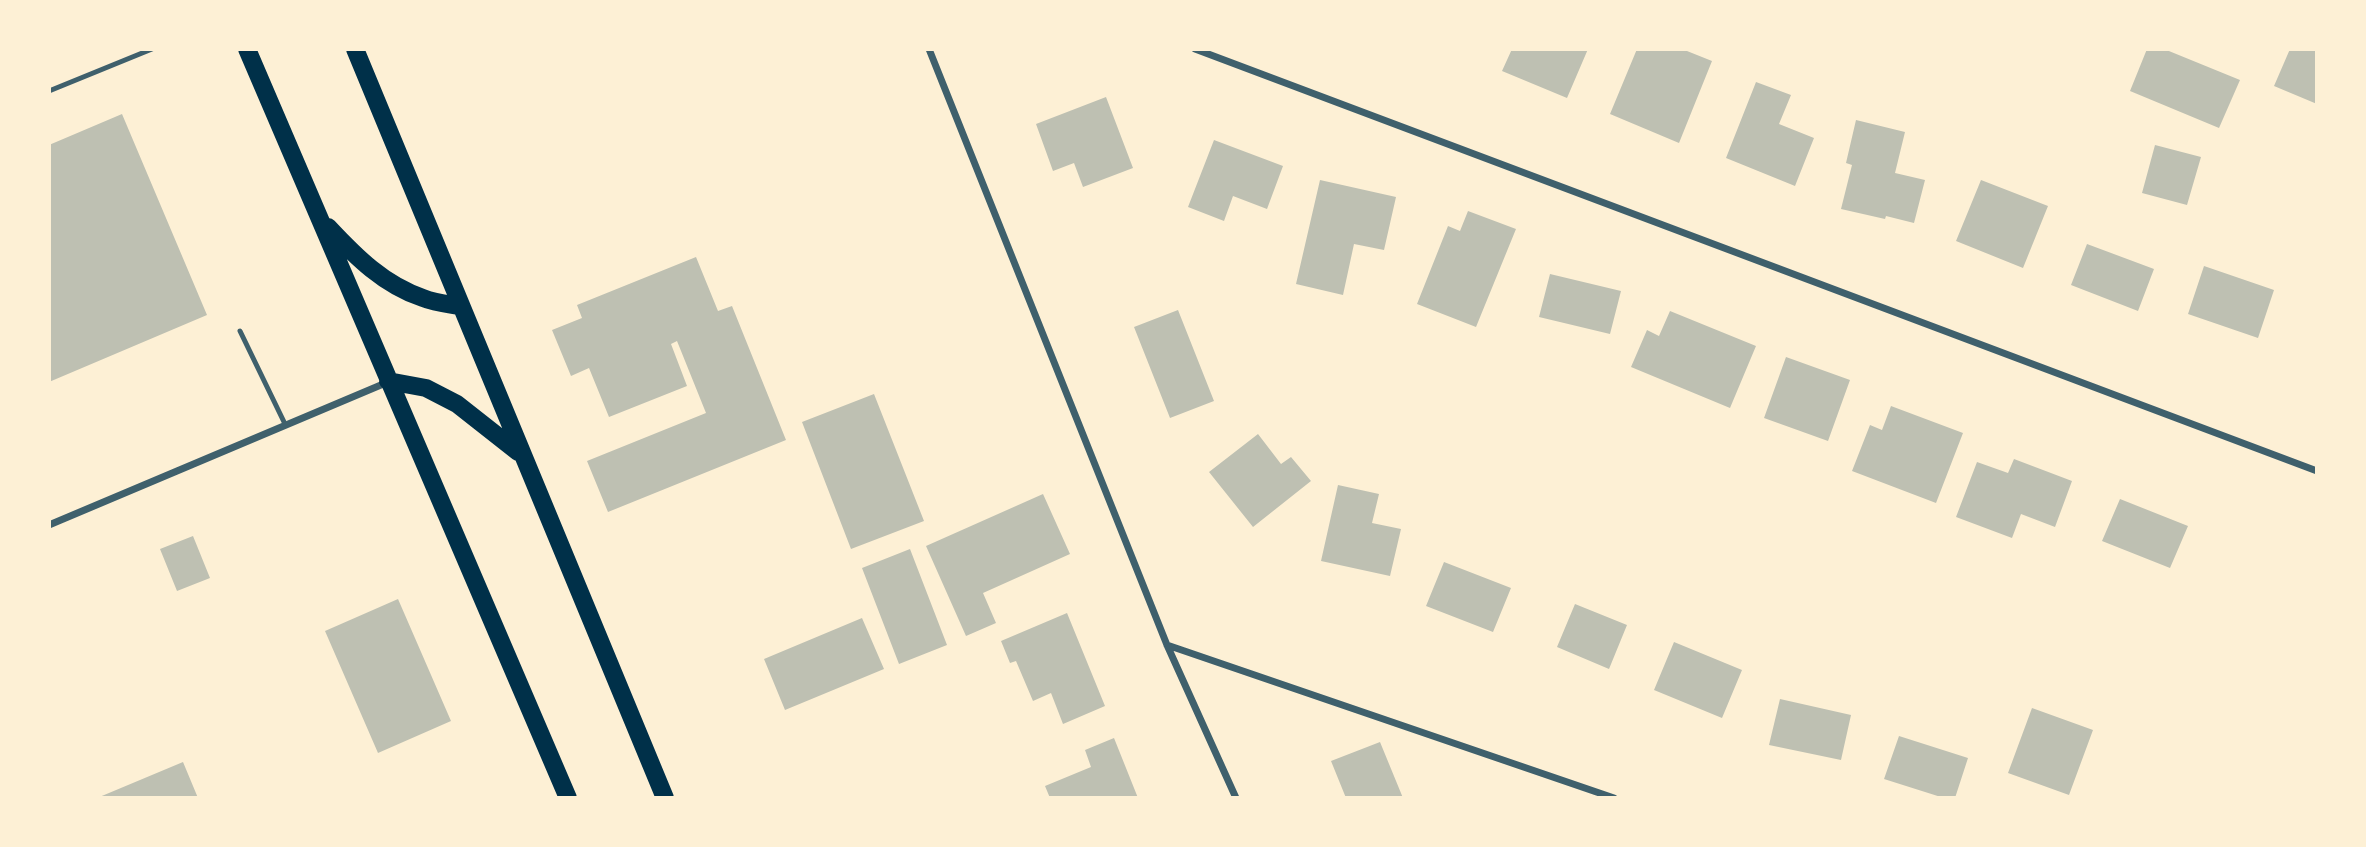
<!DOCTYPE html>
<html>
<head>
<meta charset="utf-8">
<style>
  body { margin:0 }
  #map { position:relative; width:2366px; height:847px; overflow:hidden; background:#fdf0d5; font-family:"Noto Serif",serif }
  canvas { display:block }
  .frame { position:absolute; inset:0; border:51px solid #fdf0d5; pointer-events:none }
</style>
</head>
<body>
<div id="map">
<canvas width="2366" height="847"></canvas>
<div class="frame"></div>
</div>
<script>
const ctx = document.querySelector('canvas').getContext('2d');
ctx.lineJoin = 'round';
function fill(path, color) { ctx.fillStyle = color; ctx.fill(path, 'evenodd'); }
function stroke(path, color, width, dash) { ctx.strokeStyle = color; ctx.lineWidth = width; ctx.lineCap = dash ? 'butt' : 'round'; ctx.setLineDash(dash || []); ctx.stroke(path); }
const building = new Path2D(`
  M1512,49h76l-21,49 -65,-27z
  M1637,49h45l30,12 -33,82 -69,-29z
  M2147,49h17l76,31 -21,48 -89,-37z
  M2290,49l27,1v54l-43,-18z
  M1756,82l35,13 -12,29 35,14 -19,48 -69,-28z
  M1106,97l27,71 -50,19 -9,-24 -21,8 -17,-47z
  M122,114l85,201 -158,67v-237z
  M1856,120l49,12 -10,41 30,7 -11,43 -28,-7 -1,3 -44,-10 11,-44 -6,-2z
  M1214,140l69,26 -16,43 -34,-13 -9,25 -36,-14z
  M2155,145l46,12 -14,48 -45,-12z
  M1320,180l76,17 -12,53 -30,-6 -11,51 -47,-11z
  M1981,180l67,26 -25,62 -67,-27z
  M1468,211l48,18 -40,98 -59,-23 31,-78 12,5z
  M2087,244l67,25 -16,42 -67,-26z
  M696,257l22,54 14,-5 54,134 -178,72 -21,-51 119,-48 -29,-72 -6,3 16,42 -78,31 -20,-49 -18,8 -19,-46 30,-12 -5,-13z
  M2204,266l70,24 -16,48 -70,-24z
  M1550,274l71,17 -11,43 -71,-17z
  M1178,310l36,91 -44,17 -36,-91z
  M1670,311l86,35 -26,62 -99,-41 16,-37 12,6z
  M1786,357l64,23 -22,61 -64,-23z
  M874,394l50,127 -73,28 -49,-127z
  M1891,406l72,27 -27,70 -84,-32 18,-46 12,5z
  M1258,434l23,30 10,-7 20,24 -58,46 -44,-55z
  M2014,459l58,22 -17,46 -34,-13 -9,24 -56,-21 21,-55 31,11z
  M1338,485l41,9 -7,29 29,6 -11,47 -69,-15z
  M1043,494l27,60 -87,39 13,30 -30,13 -40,-90z
  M2120,499l68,27 -18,42 -68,-27z
  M193,536l17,42 -33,13 -17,-42z
  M910,549l37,96 -48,19 -37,-96z
  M1444,562l67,26 -18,44 -67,-26z
  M398,599l53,122 -73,32 -53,-122z
  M1575,604l52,21 -18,44 -52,-22z
  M1067,613l38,93 -42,18 -12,-31 -18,8 -17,-40 -6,2 -9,-22z
  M862,618l22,51 -99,41 -21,-51z
  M1674,642l68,28 -20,48 -68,-28z
  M1780,699l71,16 -10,45 -72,-15z
  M2032,708l61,22 -24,65 -61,-22z
  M1899,736l69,22 -13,40h-11l-60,-19z
  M1114,738l24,60h-88l-5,-12 46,-19 -6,-17z
  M1380,742l23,56h-57l-15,-37z
  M183,762l15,36h-101z`);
const service = new Path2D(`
  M49,91l103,-42
  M240,331l45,93`);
const minor = new Path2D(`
  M929,49l238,596 69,153
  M1195,49l1122,422
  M49,525l339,-143
  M1167,645l447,153`);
const primary = new Path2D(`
  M247,49l321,749
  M355,49l310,749
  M328,227c28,30 56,58 95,71 12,5 25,6 37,8
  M388,381l38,7 31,16 61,48`);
fill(building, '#bec0b2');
stroke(service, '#3f606c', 5);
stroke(minor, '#3f606c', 7);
stroke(primary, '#003049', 18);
</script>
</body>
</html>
